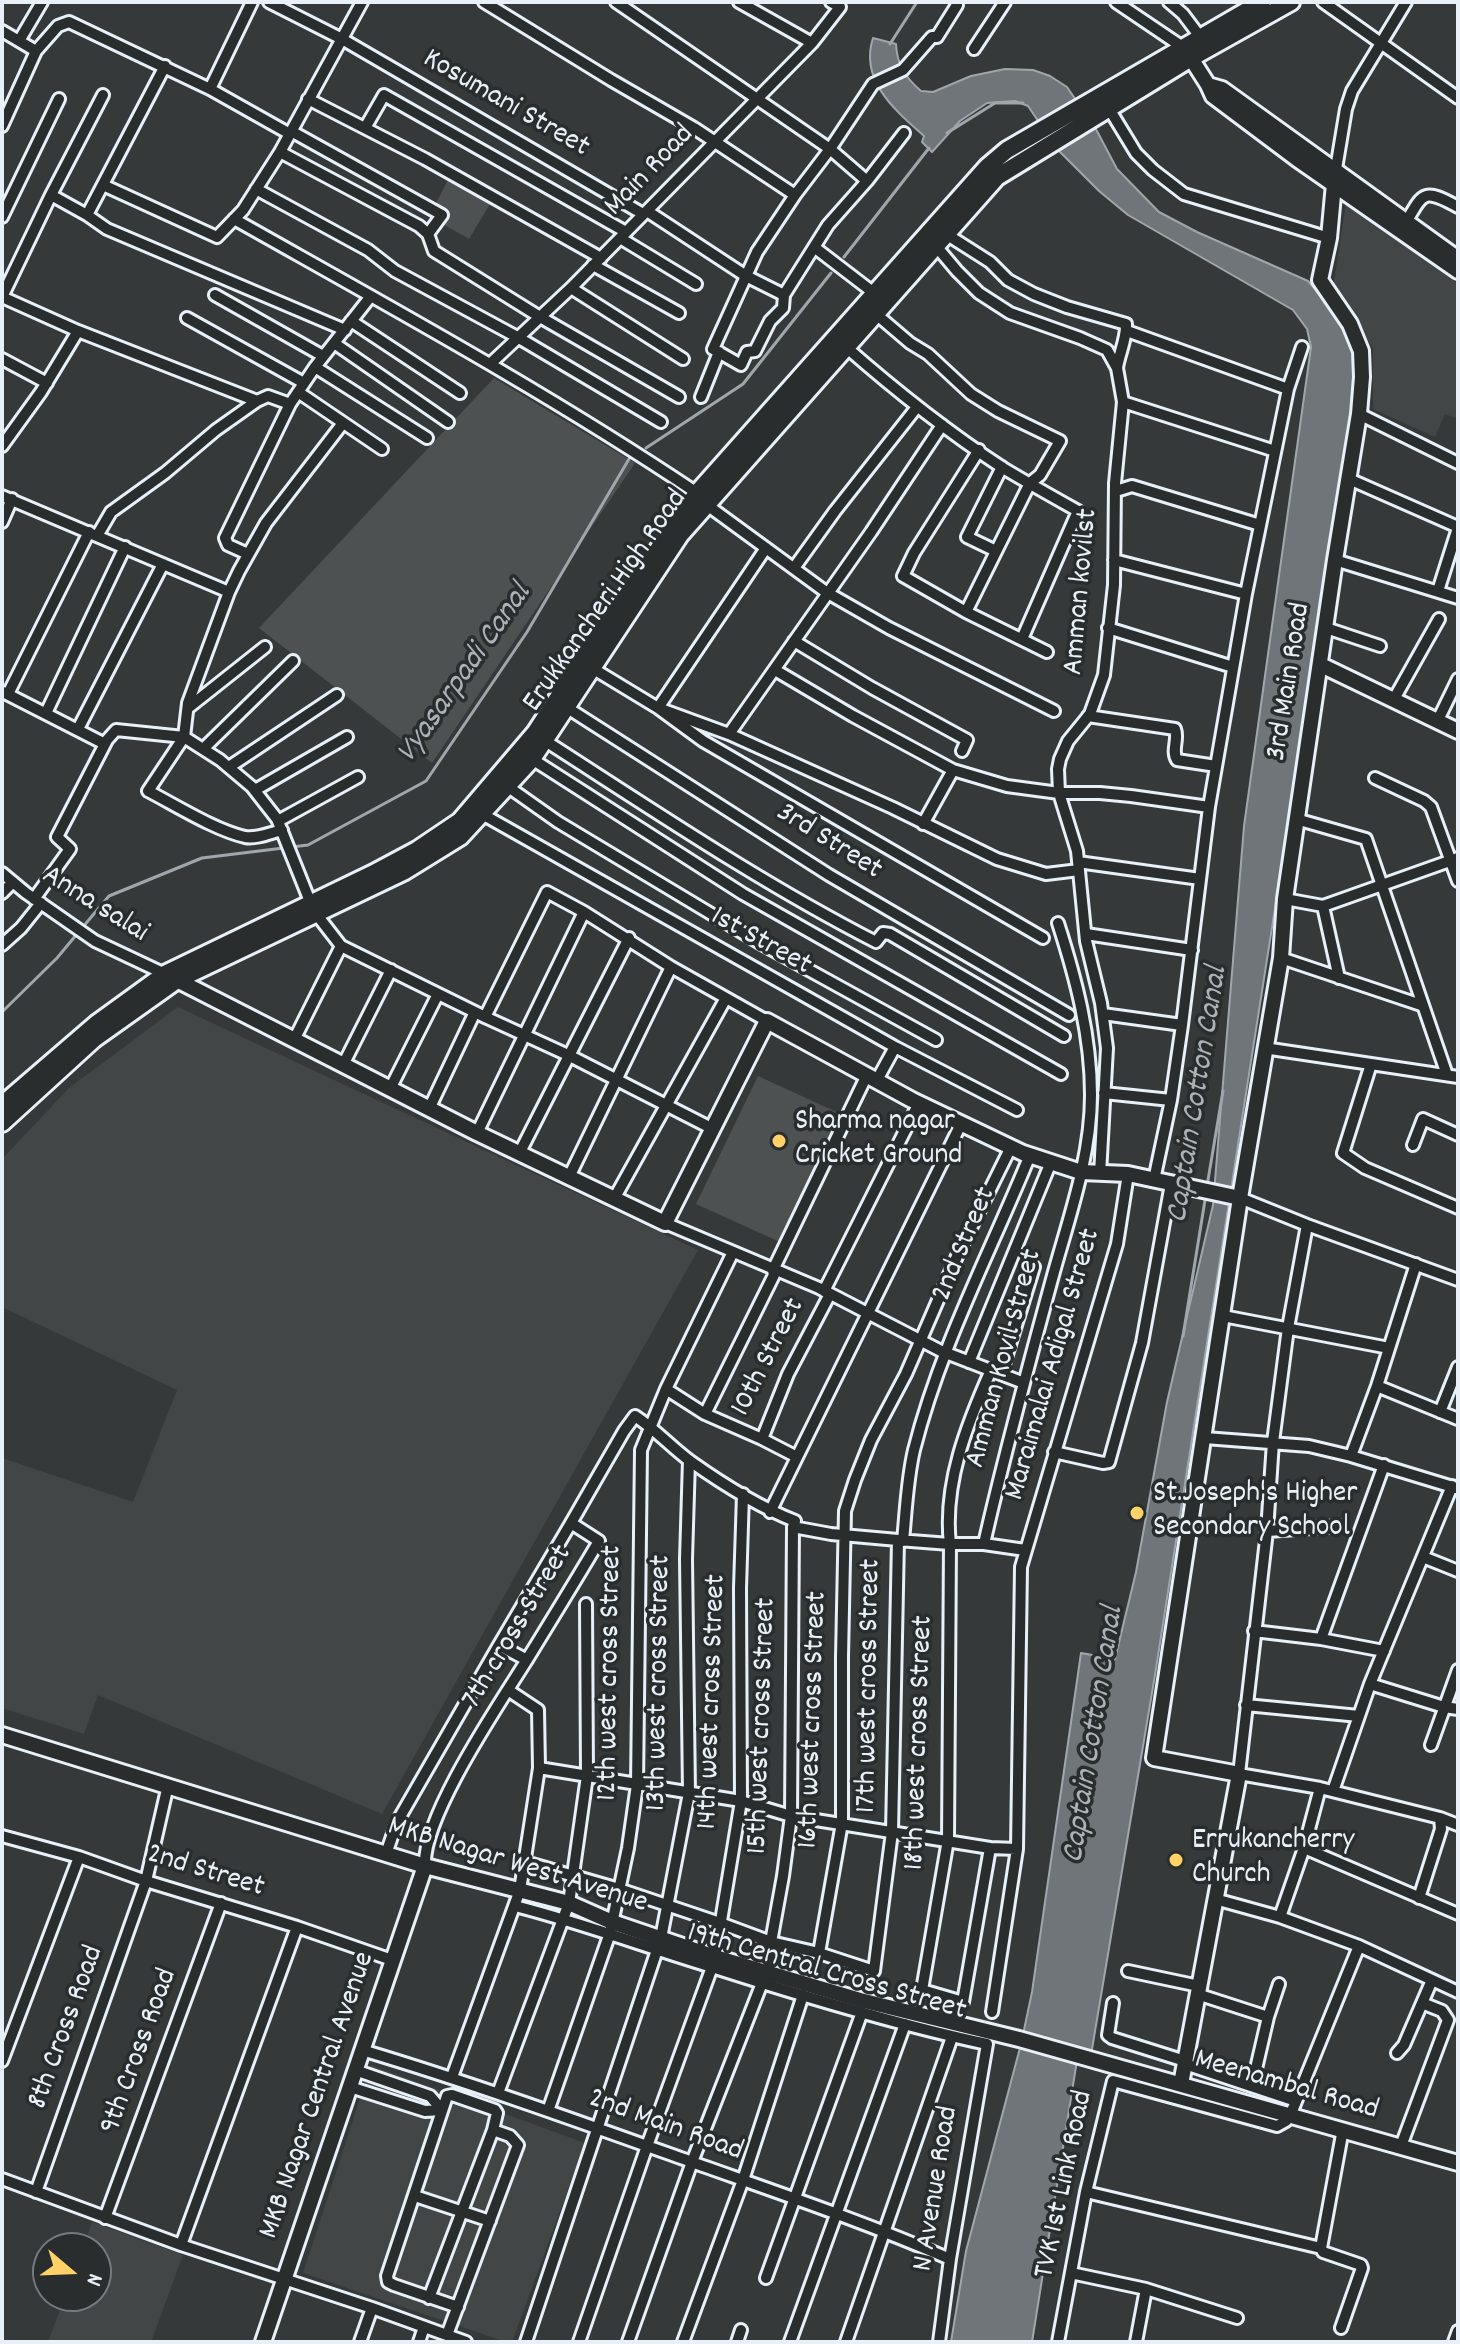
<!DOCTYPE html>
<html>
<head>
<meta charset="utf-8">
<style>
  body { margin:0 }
  #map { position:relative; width:1460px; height:2344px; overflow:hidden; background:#35393a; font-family:Dekko,sans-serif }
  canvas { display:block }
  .frame { position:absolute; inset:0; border:4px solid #e8f1f8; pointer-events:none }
  .north { position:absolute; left:32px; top:2232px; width:80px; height:80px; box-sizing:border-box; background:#2a2d2e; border:2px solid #767b7f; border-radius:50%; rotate:109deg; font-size:22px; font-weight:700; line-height:32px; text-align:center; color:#e8f1f8 }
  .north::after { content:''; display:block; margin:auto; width:28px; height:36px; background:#ffd166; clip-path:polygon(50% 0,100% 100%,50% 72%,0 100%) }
</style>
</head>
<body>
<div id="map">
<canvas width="1460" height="2344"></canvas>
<div class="frame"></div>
<div class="north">N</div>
</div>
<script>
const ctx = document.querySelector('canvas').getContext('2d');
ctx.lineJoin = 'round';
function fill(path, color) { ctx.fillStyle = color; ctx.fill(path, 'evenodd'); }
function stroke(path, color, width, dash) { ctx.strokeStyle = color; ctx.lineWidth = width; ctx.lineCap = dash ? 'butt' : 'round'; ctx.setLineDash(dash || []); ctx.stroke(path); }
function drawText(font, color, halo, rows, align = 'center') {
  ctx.font = font + ' Dekko,sans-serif'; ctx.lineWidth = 7; ctx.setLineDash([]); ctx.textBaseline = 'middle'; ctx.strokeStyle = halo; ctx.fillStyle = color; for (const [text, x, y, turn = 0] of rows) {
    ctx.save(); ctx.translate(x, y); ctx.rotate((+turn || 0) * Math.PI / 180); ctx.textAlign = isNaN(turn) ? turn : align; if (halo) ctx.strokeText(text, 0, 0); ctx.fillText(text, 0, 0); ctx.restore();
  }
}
const built = new Path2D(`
  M1346,203l112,81v135l-13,-5 -10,23 -62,-28v-61l-40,-59z
  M178,1007l520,243 -316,564 -284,-119 -14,39 -82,-26v-250l131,44 44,-112 -175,-83v-148l67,-71z
  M371,2065l214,78 -73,199h-6l-203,-69z
  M92,2222l91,33 -32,87h-103l17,-46h31v-48h-13z`);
const green = new Path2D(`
  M450,176l43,23 -24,40 -28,-16 -7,-16z
  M494,378l141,85 -203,300 -173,-135z
  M758,1076l85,39 -61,128 -86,-39z`);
const water = new Path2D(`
  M873,38l23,6c1,21 9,33 25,47l12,1 38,-16 34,-7 28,1 17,6 17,11 30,44 20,38 42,43 38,20 111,49 32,38 13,25 5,34 -203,1297 -64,380 -13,-1 -46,288h-81l15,-91 55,-207 11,-52 49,-339 34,6 21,-87 31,-170 46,-197 31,-379 67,-479 -4,-18 -14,-19 -165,-95 -29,-24 -42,-42 -29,-43 -13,-5 -28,2 -27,18 -28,31 -10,-10 2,-6c-28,-25 -65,-55 -51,-98z`);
const stream = new Path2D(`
  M890,44l27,-42
  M947,133l48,-30h28
  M844,257l85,-109
  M646,448l97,-64 88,-111
  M82,928l27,-32 93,-38 106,-13 118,-64 101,-149 102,-173
  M2,1012l55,-54 20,-24
  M1207,1186l16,-95
  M1183,1336l23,-142`);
const street = new Path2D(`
  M269,2l73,37 301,175
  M484,2l127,78 83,48 101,67
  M616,2l214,147 37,32
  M739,2l73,41
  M1116,2l68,46
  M1169,2l14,12 18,24
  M1323,2l135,96
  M2,31l34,20 22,-25 11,-4 141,67 80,45
  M19,41l23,-39
  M974,49l31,-47
  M210,89l42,-87
  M308,99l117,60 176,99
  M1108,107l28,46 17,17 31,24 145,44
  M2,126l34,-75
  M365,128l19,-33 242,137
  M291,131l151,84 -14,19
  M904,133l-37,48 -39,44 -44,70 -1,13 -13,13 -15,30 -8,1 -6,13 -28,-16 44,-97 38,-57 35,-46 43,-65 30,-14 29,-33h5l20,-32
  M280,152l139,74 9,8 6,17 106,66 139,80
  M1335,175l11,-66 6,-18 54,-89
  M103,185l114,52 26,-27 37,-58 82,-150
  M256,189l112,61 27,21 124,67 142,84
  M51,195l52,-100
  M647,211l99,65 38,19
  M87,215l20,14 238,101
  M2,217l57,-118
  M234,219c156,88 314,174 463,274l10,12 119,87 63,36 165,83
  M1404,226c19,-33 18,-39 54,-19
  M946,234l44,28 18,18 26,14 33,13 59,17c1,14 -7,30 -9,44
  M620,238l76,46
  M936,246l21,25 22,22 31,20 70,25 27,12 10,18 6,34 -8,81 -1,102 -10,90 -14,39 -22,27 -8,18 -2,10 1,24 18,58 9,90 15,62 6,45 -7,126
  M814,247l60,46
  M593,265l86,48
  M571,288l112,71
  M215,295l108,61
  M2,297l49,-102 36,20 78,-149
  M2,297l76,34 179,70 11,-5 22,8
  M876,314l34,29 18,11 43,40 27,17 62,30 -20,34 -10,8 -64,129
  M187,318l117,65
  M351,321l109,72
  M1127,331l161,58
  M334,343l114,79
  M846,347c50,44 102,85 157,121 25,15 50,29 75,43l-56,128
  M2,359l45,24
  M490,364l81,-76 241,-245 28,-36 -9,-5
  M315,367l112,71
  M298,392l84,57
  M701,397l18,-45
  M1123,402l152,49
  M1359,414l99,49
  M343,423l-77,100 -27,48 -10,21 -41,111 -4,34 36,23 32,27 25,32 34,85 6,11 24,31 144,71 83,38 145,74
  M2,446l39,-54 37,-61
  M979,450l-65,103 -11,23 63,36 81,40
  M1349,479l109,48
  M1116,491l16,-5 128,39
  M2,496l227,96
  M2,522l10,-23
  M97,536l14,-24 54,-39 51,-43 41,-29
  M766,548l-108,160 45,33 340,197
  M996,551l-29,-14 35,-70
  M248,554l-20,-9 -3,-7 65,-134 25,-37 56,-71
  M1114,560l132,34
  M1335,560l123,38
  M794,568l41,-57 82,-104
  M1438,591l20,-63
  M1108,628l125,39
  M1326,628l54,18
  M794,641l78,47 95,52 -5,11
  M592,668l66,40 71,26 164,74 104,51 49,15 33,-4
  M775,670l78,46 100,54 54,16 52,7h41l31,3 78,11
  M3,692l102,52
  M8,694l81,-162
  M1394,699l45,-80
  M566,707l263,168 240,140
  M188,708l77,-61
  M46,713l79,-166
  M1088,716l87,13c4,10 -4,22 2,31l39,6
  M1437,722l21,-43
  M78,729l85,-165
  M729,734l142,-202 71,-107
  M544,740c109,70 217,143 332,202l7,-9 7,1 174,102
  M203,749l90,-88
  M532,759l211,135 318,180
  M229,767l108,-72
  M1375,778l49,23 7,6 27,74
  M507,786l51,36 200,120 178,98
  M255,790l92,-53
  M482,814l413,233 122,63
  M1296,819l70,20 81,236
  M278,821l80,-44
  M923,824l30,-54
  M1078,862l122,17
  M2,873l24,20 69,48 70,33
  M2,893l11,-11
  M34,899l36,-50 -13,-12 50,-97 9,-10 68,7 -36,54c29,15 67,39 97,46 12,2 25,-4 37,-7
  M1285,899l38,7 135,-48
  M1323,906l16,72
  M1086,934l106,16
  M2,945l19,-17 20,-25
  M1281,958l140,47
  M1103,1014l79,11
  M485,1017l62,-125 37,20 87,55 96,54
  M294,1040l47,-94
  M1264,1048l194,29
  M1371,1064l-28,89 22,15 93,40
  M343,1065l48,-95
  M877,1080l18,-33
  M390,1089l48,-95
  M1104,1093l67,7
  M429,1109l46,-97
  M477,1133l107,-221
  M1413,1145l10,-26 35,16
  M519,1154l110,-216
  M569,1177l102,-210
  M1154,1180l17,-80 11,-75 27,-218 37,-213 42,-205 14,-42
  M1240,1198l67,27 151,55
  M614,1199l112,-201
  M665,1223l154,65 122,63 83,32
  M1307,1225l-19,103 -15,114 -6,89 -28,243 81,14 120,30 1,11 -22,69
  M824,1291l95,-188
  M1223,1316l166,32
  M969,1362l82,-200
  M1001,1374l33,-107
  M1377,1386l81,33
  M666,1389l39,25 69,-139 -1,-5 94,-195
  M1440,1412l18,-45
  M705,1414l57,25 26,-65 42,-80
  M1205,1438l104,8 42,10 105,32
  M762,1439l35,18
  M1054,1452l49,11 6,-1 33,-119 29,-159
  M1351,1456l26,-70 39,-122
  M770,1512l191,-388
  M1267,1531l75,-5
  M903,1541c3,-31 4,-61 11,-91 26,-103 76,-197 116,-295
  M984,1544c20,-89 44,-177 68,-265 16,-59 39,-121 39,-184 0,-59 -15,-116 -33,-172
  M1423,1557l35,14
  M1254,1631l67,8 63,-174
  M1321,1639l63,12
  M499,1645l72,-122
  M1370,1684l74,23 14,2
  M1246,1705l113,11
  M1431,1745l27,-75
  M539,1768l202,33 50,15 199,32 27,1
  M1333,1791l37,-107 82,-198
  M1440,1818l18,7
  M2,1836l77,21 67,24 151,46 95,33
  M990,1848l-27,154 -41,-12 26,-150 2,-296c-7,-60 17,-120 41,-174
  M1304,1848l154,66
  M386,1854l11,-32 102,-177 28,15
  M525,1862l94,27 101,34 51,19 48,11 55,18 18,-139 6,-292
  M425,1866c-3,-49 75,-163 103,-208 24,-39 48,-78 71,-117l-28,-18 53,-92 11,-15c20,13 36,31 55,45 31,22 69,46 105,60l-2,6 38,7 67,6 52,4h34l41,6
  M1215,1899l65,18 79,29 99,46
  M515,1906c67,17 131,41 197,61 90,29 182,57 275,77l-37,215 -11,83
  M1280,1917l24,-69 16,-60
  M819,1953l23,-130v-166l3,-146 10,-31 16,-40 35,-66 52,-120 53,-107
  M715,1957l26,-156 -1,-213 3,-94
  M1128,1971l71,15
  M769,1973l2,-31 12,-66 8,-60 2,-289
  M1197,1994l71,23
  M1113,2003l-5,32 4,3 73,23
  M992,2012l25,-163 4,-282 96,-323 11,-70
  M362,2050c110,33 218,72 327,111 87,31 176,61 261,98
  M1397,2053l7,-8 28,-65
  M2,2061l77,-204
  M1185,2064l111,37
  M452,2077l68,-187 19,-122 -1,-58 -30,-20
  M1252,2086l16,-69 11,-33
  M350,2087l75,24 17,-1 -12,-14 -75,-26
  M498,2093l71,-190 18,-127 -1,-172
  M548,2111l62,-178 18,-85 9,-63 4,-335 25,-61 67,-137
  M1401,2146l47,-126 -6,-9 -20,-8
  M2,2179l179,66 191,63 94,34
  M36,2192l110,-311 22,-96
  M1086,2192l235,56
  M415,2196l75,25
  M105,2218l116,-315
  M181,2245l116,-318
  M1071,2273l75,16 91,29
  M766,2278l96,-266
  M429,2298l64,-168
  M1341,2328l21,-60 -1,-3 -38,-13 -2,-4 22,-119
  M447,2335l71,-190 -8,-9 -17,-6 4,-17 -2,-3 -43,-15 -5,1 -60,180 1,6 6,3 64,22
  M360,2342l12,-34
  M419,2342l5,-15
  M526,2342l135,-404 28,-145 -3,-234 3,-99
  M579,2342l68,-196 65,-179
  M628,2342l64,-180 70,-179
  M683,2342l60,-162 60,-185
  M737,2342l4,-12
  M790,2342l115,-318
  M846,2342l106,-305
  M1058,2342l28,-150 27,-111 164,45 9,-5 4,-5 69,-170
  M1136,2342l10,-53
  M1454,2342l4,-11`);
const secondary = new Path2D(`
  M1187,52l21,33 5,11 84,63 161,112
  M1208,85l14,4 236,170
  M1321,665l137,66
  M177,980l300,153 188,90 102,-202 145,79 111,53 58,19 47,2 112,24
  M2,1735l423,131 144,37 43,19 103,35 145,43 159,39 439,124
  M1181,2084l58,-310 -85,-16 86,-560 41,-240 4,-59 50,-339 24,-146 3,-37 -1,-26 -11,-27 -30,-44 9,-42 5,-54
  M263,2342l162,-476`);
const primary = new Path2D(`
  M2,1105l94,-81 69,-50 207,-100 45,-24 43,-29 75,-88 56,-86 106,-154 290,-326 20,-17 255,-148
  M2,1123l92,-84 83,-59 228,-109 55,-34 72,-78 148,-224 317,-358 194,-119 100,-56`);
const markers = [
  [779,1141,8,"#ffd166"],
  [1137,1513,8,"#ffd166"],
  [1176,1860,8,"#ffd166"]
];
const streetNames = [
  ["Kosumani Street",505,105,30],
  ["Main Road",651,172,-46],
  ["Amman kovilst",1083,592,-85],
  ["Erukkancheri High Road",607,602,-55],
  ["3rd Main Road",1291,682,-81],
  ["3rd Street",828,843,32],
  ["Anna salai",94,906,32],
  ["1st Street",760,943,29],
  ["2nd Street",966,1245,-67],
  ["10th Street",770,1358,-63],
  ["Amman Kovil Street",1006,1359,-75],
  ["Maraimalai Adigal Street",1055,1365,-74],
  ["7th cross Street",519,1628,-59],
  ["12th west cross Street",612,1673,-89],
  ["13th west cross Street",661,1683,-89],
  ["17th west cross Street",871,1686,-89],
  ["14th west cross Street",714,1702,-88],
  ["16th west cross Street",815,1720,-88],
  ["15th west cross Street",764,1726,-88],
  ["18th west cross Street",921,1743,-88],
  ["MKB Nagar West Avenue",517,1867,17],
  ["2nd Street",205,1873,17],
  ["19th Central Cross Street",826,1974,16],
  ["8th Cross Road",68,2028,-70],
  ["9th Cross Road",141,2052,-70],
  ["Meenambal Road",1286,2087,16],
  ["MKB Nagar Central Avenue",319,2096,-71],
  ["2nd Main Road",665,2127,20],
  ["TVK 1st Link Road",1066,2185,-78],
  ["N Avenue Road",938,2189,-81]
];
const poiNames = [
  ["Sharma nagar",795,1124],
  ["Cricket Ground",795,1158],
  ["St.Joseph's Higher",1153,1496],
  ["Secondary School",1153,1530],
  ["Errukancherry",1192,1843],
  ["Church",1192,1877]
];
const waterNames = [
  ["Vyasarpadi Canal",466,675,-55],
  ["Captain Cotton Canal",1200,1095,-81],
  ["Captain Cotton Canal",1096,1735,-81]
];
fill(built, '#424647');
fill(green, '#4d5152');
fill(water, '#707579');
stroke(water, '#a0a7ac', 2);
stroke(stream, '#a0a7ac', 3);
stroke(street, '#e8f1f8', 16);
stroke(secondary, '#e8f1f8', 20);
stroke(primary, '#e8f1f8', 22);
stroke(street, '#2a2d2e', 10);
stroke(secondary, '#2a2d2e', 14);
stroke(primary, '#2a2d2e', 16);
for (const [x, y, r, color] of markers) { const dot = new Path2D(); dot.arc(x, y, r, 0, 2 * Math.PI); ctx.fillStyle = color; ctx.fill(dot); stroke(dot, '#2a2d2e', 3); }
drawText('30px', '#e8f1f8', '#2a2d2e', streetNames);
drawText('30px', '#e8f1f8', '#2a2d2e', poiNames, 'left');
drawText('italic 32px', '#acb3b8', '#2a2d2e', waterNames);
</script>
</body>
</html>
